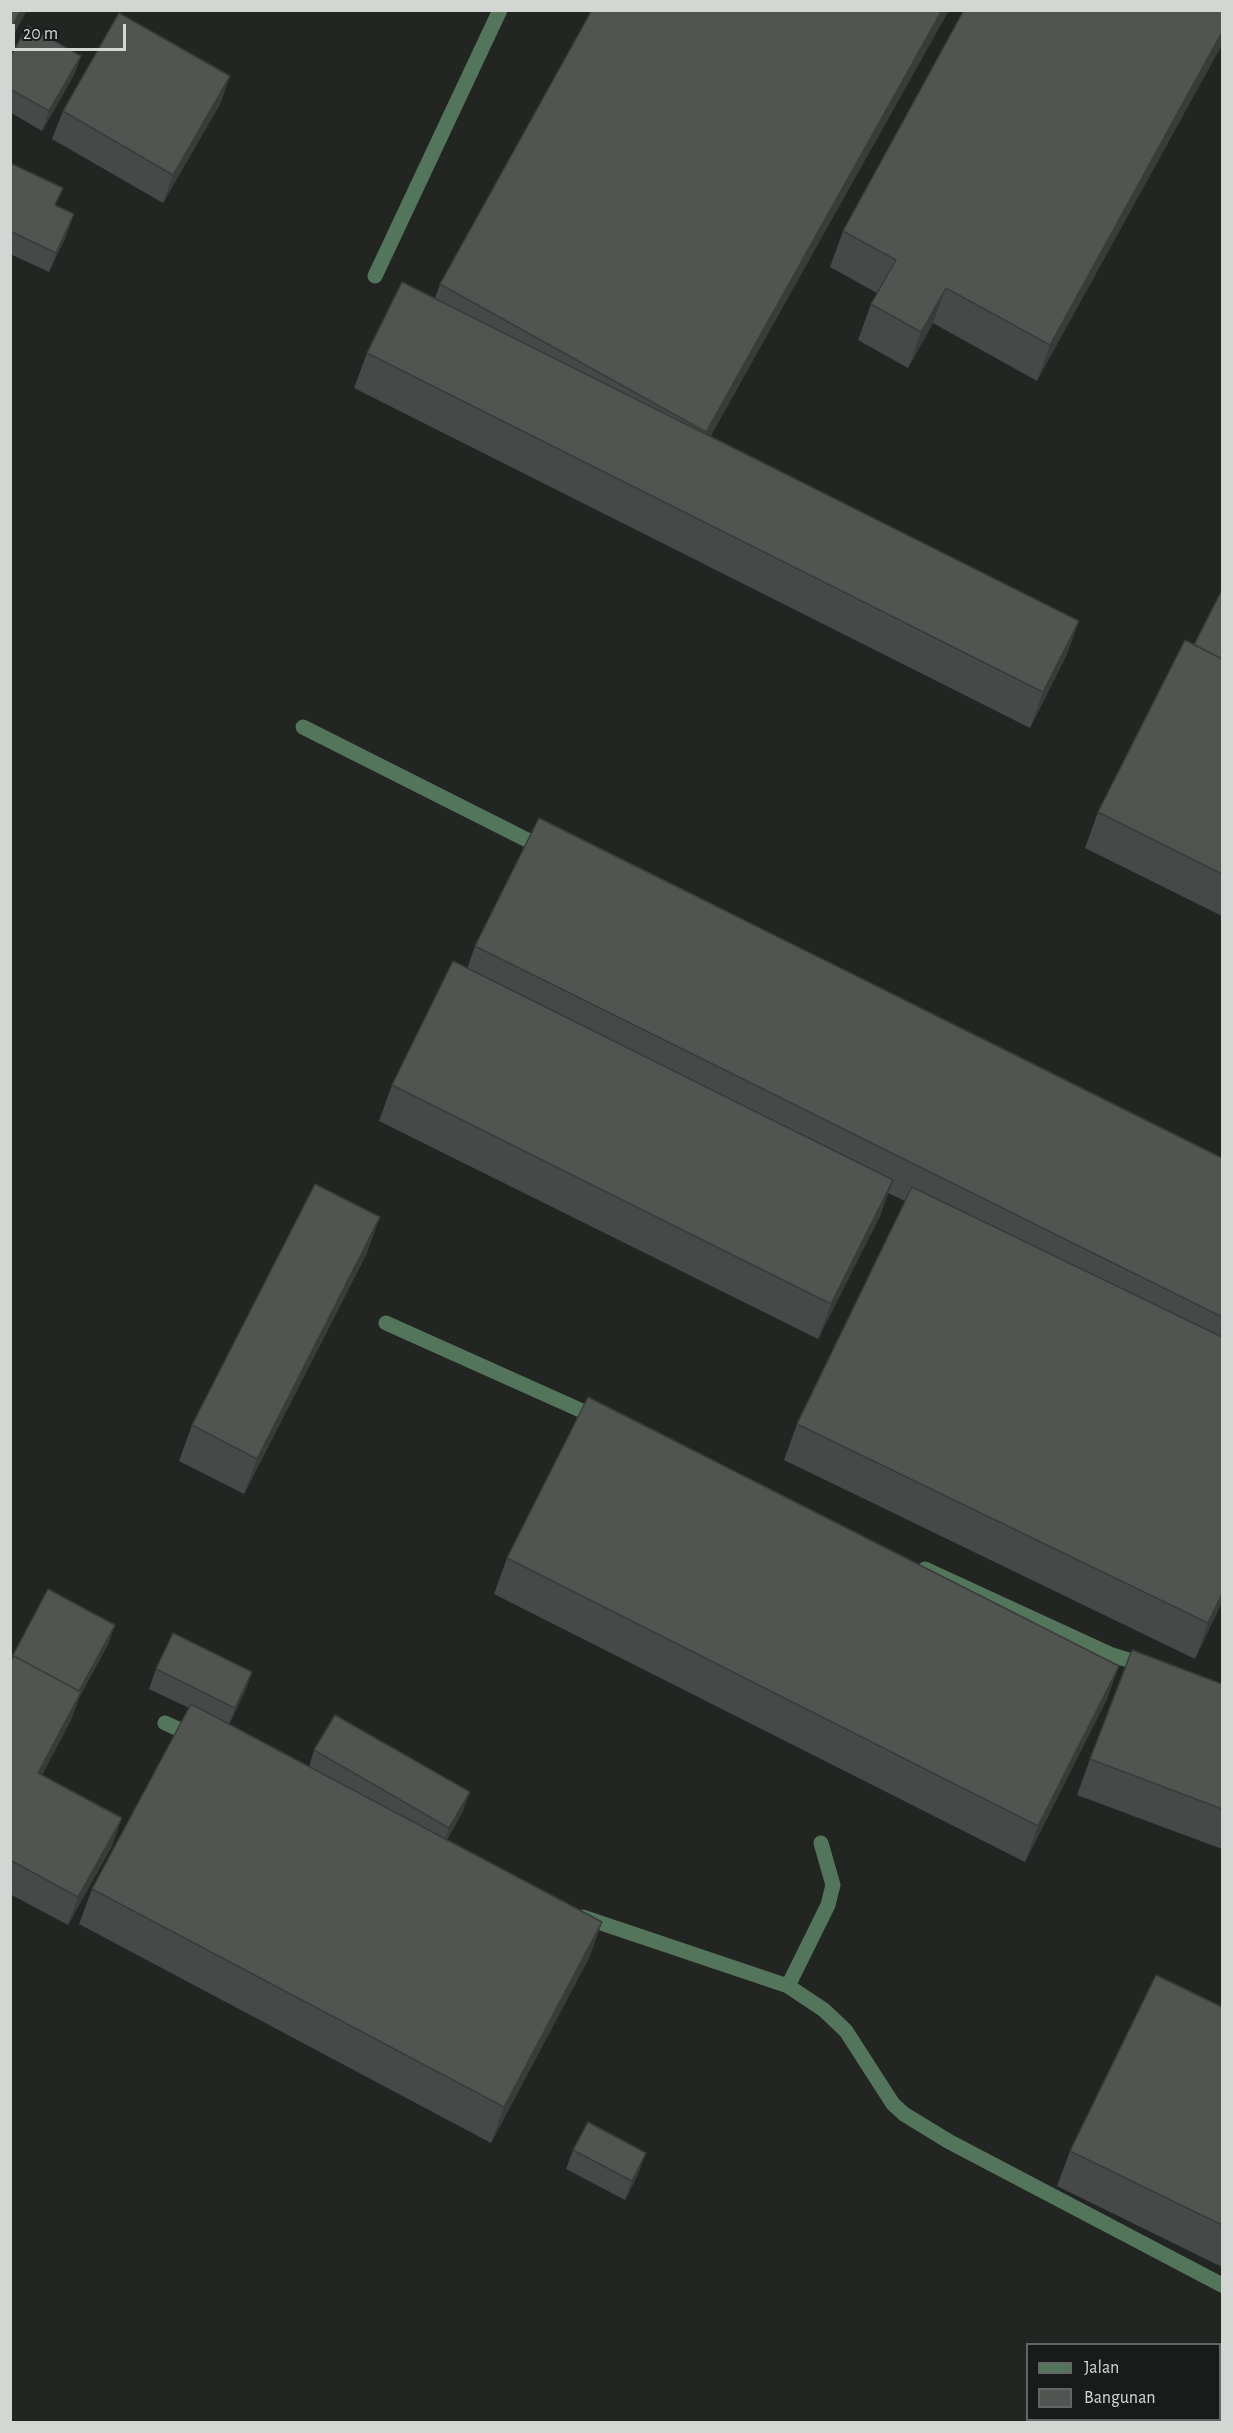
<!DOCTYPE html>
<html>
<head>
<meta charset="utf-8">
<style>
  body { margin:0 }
  #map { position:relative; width:1233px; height:2433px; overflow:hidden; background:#222522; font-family:"Alegreya Sans",sans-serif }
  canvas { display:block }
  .frame { position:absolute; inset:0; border:12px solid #d4d6d4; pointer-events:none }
  .legend { position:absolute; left:1026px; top:2343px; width:195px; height:78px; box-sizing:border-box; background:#181b19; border:2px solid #636664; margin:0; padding:8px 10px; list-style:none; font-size:18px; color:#d4d6d4 }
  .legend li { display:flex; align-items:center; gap:12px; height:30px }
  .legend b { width:30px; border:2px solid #636664 }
  .scale { position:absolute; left:12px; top:24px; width:114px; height:27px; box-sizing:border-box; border:3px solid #d4d6d4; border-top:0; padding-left:8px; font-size:18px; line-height:21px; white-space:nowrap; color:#d4d6d4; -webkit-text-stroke:4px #181b19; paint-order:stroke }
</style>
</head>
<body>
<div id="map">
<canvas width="1233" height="2433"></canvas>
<div class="frame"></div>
<ul class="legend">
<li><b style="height:8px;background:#53755c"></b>Jalan</li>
<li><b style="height:16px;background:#515552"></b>Bangunan</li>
</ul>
<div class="scale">20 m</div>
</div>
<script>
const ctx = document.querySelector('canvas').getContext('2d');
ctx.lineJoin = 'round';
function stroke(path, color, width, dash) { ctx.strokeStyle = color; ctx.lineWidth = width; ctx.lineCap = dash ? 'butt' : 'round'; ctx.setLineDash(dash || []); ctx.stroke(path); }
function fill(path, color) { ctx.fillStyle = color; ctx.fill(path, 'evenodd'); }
const minor = new Path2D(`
  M375,276l125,-266
  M303,727l244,123
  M386,1323l212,95
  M925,1569l187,86 36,11
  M165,1723l29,13
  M583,1917l205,69 36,24 22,21 47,73 11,10 44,27 274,144
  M788,1986l40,-81 5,-20 -12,-42`);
const wall = new Path2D(`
  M592,10h357l-239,426 369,185 -13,35 -36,72 -676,-340 13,-35 68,-55 5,-14z
  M1222,10l-185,371 -104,-58 -25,45 -50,-28 13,-36 6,-11 -47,-26 13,-36z
  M81,56l-7,19 -32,56 -32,-19v-55z
  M230,76l-10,28 -57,99 -111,-64 11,-28z
  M10,163l46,43 11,28 -18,38 -39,-18z
  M1222,590v326l-137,-68 13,-36 96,-167z
  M475,946l747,212v444l-27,57 -411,-199 13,-36 108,-223 -17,-8 -8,23 -62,123 -439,-218 13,-36 75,-116z
  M367,1253l-123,241 -65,-33 13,-36z
  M507,1558l612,108 -13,35 -81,161 -531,-268z
  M115,1625l-7,19 -29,54 -8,22 -29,55 70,71 -44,79 -58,-31v-233l2,-4z
  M156,1669l96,3 -7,19 -16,34 80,42 5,-17 149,61 -16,29 155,82 -13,36 -98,185 -412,-219 13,-35 97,-181 -40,-19z
  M1222,1684v165l-145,-54 13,-36z
  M1222,2007v260l-165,-81 13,-35z
  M573,2150l66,22 -14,28 -59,-31z`);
const shadedWall = new Path2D(`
  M21,10h6l-17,32v-11z
  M942,10h7l-256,458 13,-36z
  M1222,32v13l-185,336 13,-36z
  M81,56l-7,19 -32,56 7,-20z
  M230,76l-10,28 -57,99 10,-28z
  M74,214l-7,20 -18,38 7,-19z
  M946,288l-13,35 -25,45 13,-36z
  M1079,621l-13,35 -36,72 13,-36z
  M893,1180l-13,36 -62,123 13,-35z
  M380,1217l-13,36 -123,241 13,-35z
  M1222,1594v8l-27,57 13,-36z
  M115,1625l-7,19 -29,54 -8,22 -43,81 10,-28 41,-81z
  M1119,1666l-13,35 -81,161 13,-36z
  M252,1672l-7,19 -17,36 7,-19z
  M470,1792l-7,19 -21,36 7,-19z
  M122,1818l-10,28 -44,79 10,-28z
  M602,1922l-13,36 -98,185 13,-36z
  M646,2153l-7,19 -14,28 7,-19z`);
const building = new Path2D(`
  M10,10h11l-11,21z
  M592,10h350l-236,422 -266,-148z
  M964,10h258v22l-172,313 -104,-57 -25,44 -50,-28 25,-44 -53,-29z
  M119,13l111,63 -57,99 -110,-64z
  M28,26l53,30 -32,55 -39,-22v-32z
  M10,163l53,25 -8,17 19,9 -18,39 -46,-22z
  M402,282l677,339 -36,71 -676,-339z
  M1222,590v69l-28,-14z
  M1185,640l37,19v215l-124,-62z
  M539,818l683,340v159l-747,-371z
  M453,961l440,219 -62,124 -439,-219z
  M315,1184l65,33 -123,242 -65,-34z
  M912,1187l310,150v257l-14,29 -411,-199z
  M588,1397l531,269 -81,160 -531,-268z
  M48,1589l67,36 -36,66 -65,-35 -1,1h-1z
  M173,1633l79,39 -17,36 -79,-39z
  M1132,1650l90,34v125l-132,-50z
  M14,1656l67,36 -43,81 84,45 -44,79 -68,-37v-198z
  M191,1704l411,218 -98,185 -412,-218z
  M335,1715l135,77 -21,36 -135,-78z
  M1156,1975l66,32v218l-152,-74z
  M588,2122l58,31 -14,28 -59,-31z`);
stroke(minor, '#53755c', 15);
fill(wall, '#464947');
fill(shadedWall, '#393c39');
fill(building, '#515552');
stroke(building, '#393c39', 1.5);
</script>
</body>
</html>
